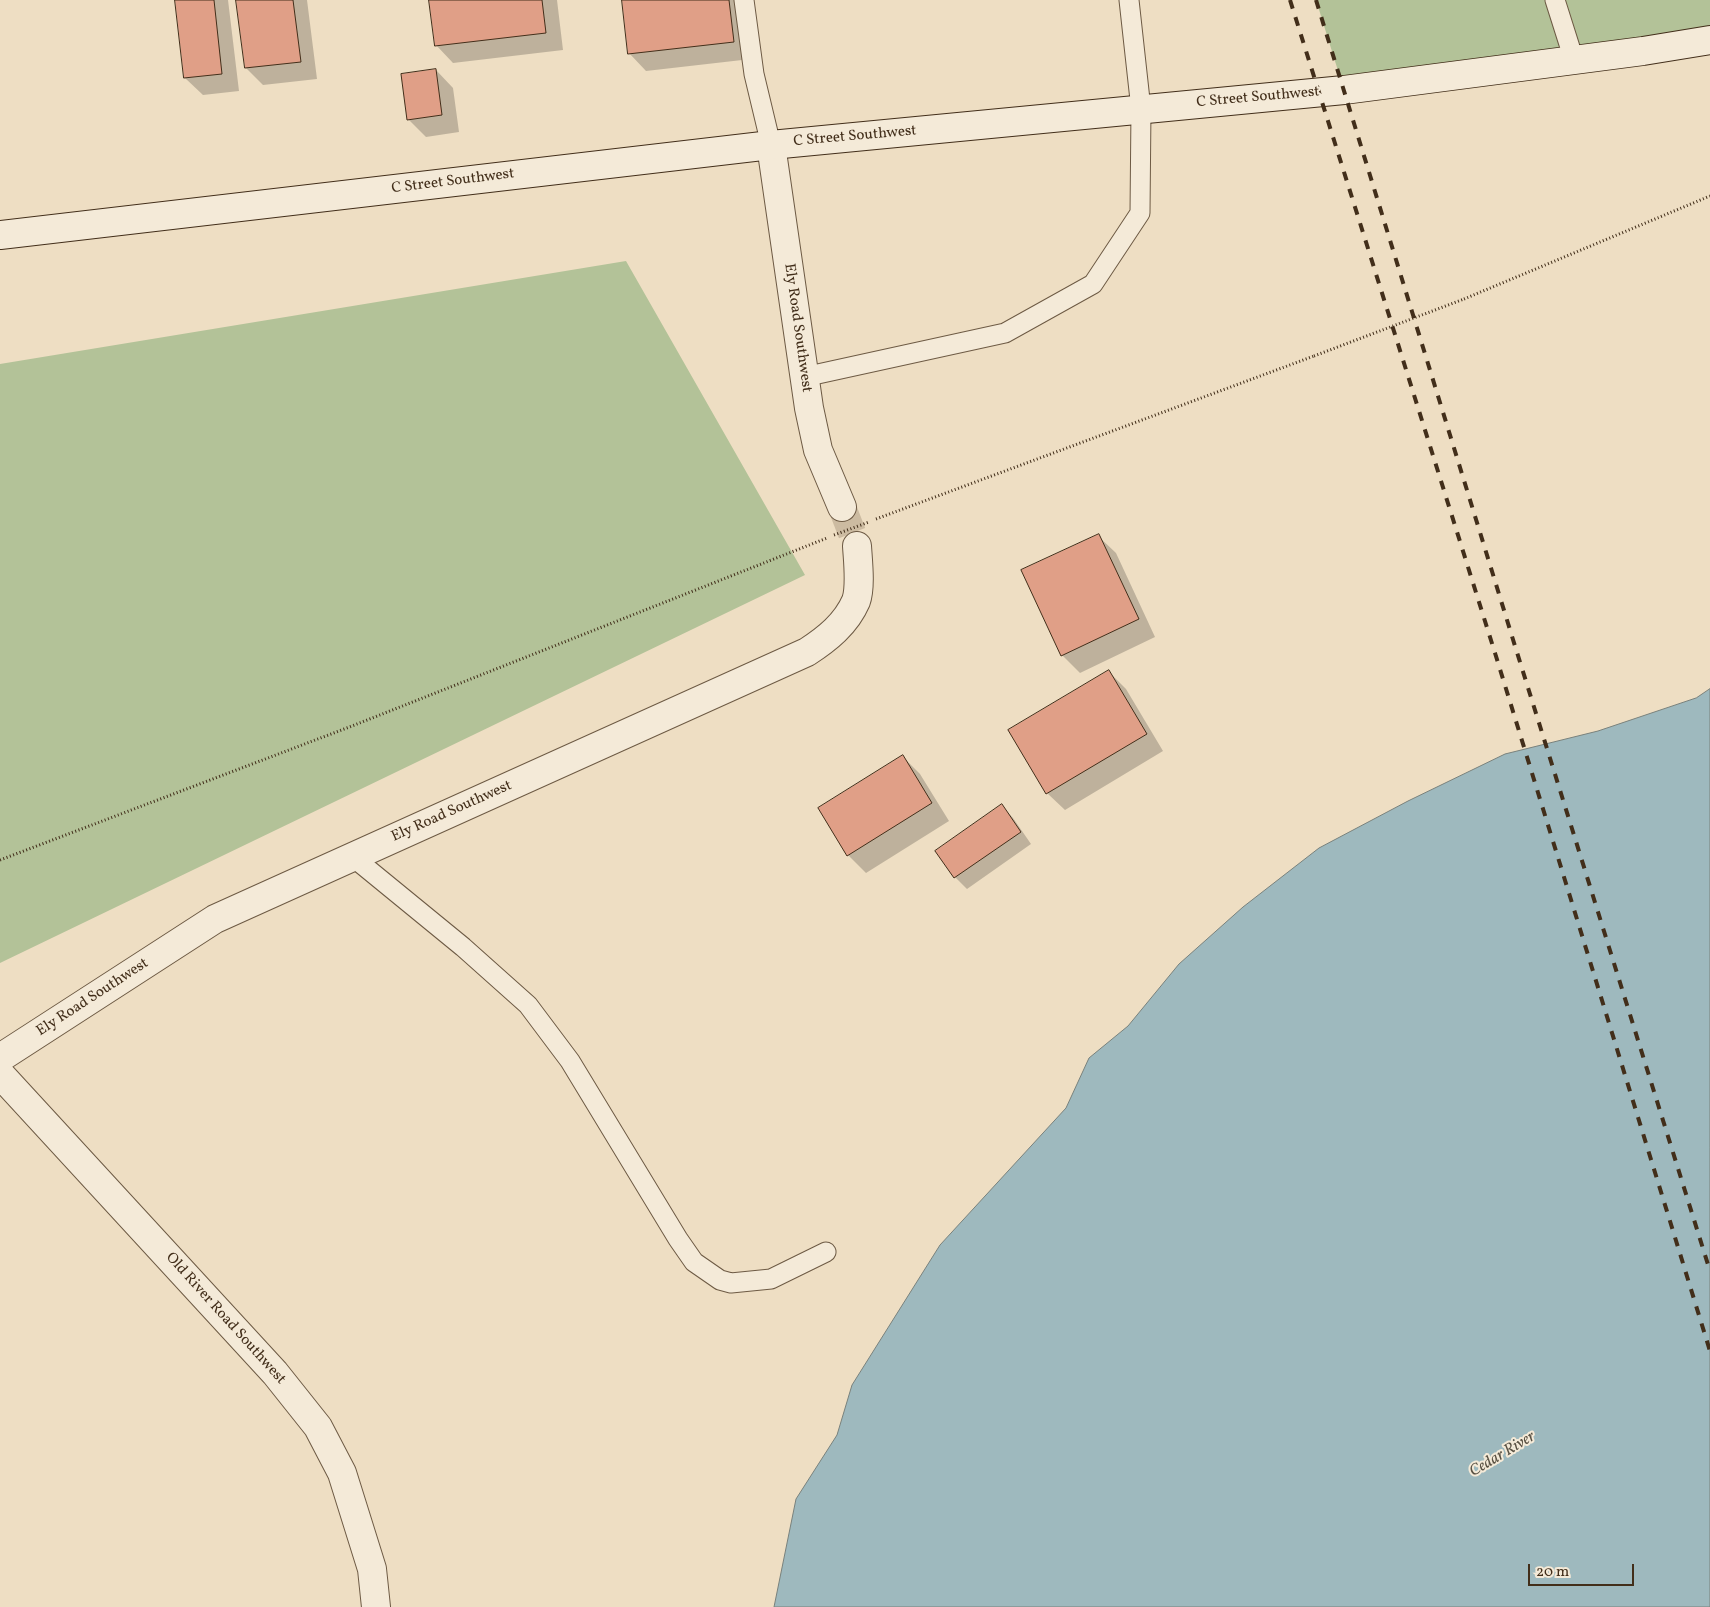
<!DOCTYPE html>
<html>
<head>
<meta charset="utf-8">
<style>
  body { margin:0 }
  #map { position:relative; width:1710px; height:1607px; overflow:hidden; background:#eedec3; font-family:Vollkorn,serif }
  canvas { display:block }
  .scale { position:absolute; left:1528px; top:1564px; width:106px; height:22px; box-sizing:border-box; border:2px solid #422e1a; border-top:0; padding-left:6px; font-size:15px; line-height:18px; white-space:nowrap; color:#422e1a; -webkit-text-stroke:4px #f4ead8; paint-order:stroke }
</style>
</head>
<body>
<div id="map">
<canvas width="1710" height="1607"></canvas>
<div class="scale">20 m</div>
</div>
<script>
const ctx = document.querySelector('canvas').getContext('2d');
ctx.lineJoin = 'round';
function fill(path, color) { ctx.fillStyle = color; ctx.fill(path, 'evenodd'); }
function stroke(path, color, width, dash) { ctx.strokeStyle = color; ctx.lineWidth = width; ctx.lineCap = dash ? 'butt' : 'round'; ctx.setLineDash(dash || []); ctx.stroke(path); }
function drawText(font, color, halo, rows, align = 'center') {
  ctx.font = font + ' Vollkorn,serif'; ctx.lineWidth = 4; ctx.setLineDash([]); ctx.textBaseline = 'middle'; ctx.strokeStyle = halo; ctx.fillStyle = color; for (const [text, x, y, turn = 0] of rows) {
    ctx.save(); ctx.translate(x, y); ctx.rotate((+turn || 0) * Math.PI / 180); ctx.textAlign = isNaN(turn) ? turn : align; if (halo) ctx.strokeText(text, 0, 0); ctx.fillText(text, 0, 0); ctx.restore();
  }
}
const green = new Path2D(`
  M1316,0h394v40l-366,50z
  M626,261l179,314 -805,388v-599z`);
const water = new Path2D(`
  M1710,689v918h-936l22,-108 41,-64 15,-50 88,-140 126,-137 23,-50 39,-32 51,-62 64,-57 76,-59 89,-47 97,-47 93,-23 98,-33z`);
const shadow = new Path2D(`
  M176,0h52l11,91 -36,4 -18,-17z
  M237,0h70l10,79 -54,6 -17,-17z
  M431,0h126l6,50 -110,13 -17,-18z
  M623,0h121l7,59 -105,12 -17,-18z
  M436,70l17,18 6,44 -33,5 -18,-18z
  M1098,536l18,17 39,84 -75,36 -18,-18 -39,-84z
  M1108,671l18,18 37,62 -98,59 -18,-17z
  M902,756l18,18 29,47 -83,52 -18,-18z
  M1002,806l11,12 18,26 -64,45 -12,-12 -18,-26z`);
const building = new Path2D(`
  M175,0h39l8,74 -38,4z
  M236,0h57l8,62 -56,6z
  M429,0h113l4,33 -111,13z
  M622,0h107l5,42 -106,12z
  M436,69l6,46 -35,5 -6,-46z
  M1099,534l40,85 -78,37 -40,-86z
  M1109,670l38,64 -101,60 -38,-64z
  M903,755l29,48 -85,53 -29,-48z
  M1002,804l19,28 -67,46 -19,-27z`);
const tertiaryTunnel = new Path2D(`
  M842,507l15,39`);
const path = new Path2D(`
  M1464,299l246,-103
  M876,519l438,-163
  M0,860l352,-134 475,-188`);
const service = new Path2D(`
  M744,0l10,74 17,71
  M1555,0l19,60
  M804,377l201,-44 88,-49 47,-71 1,-104 -12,-109
  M353,857l110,90 65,58 42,56 108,178 16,23 26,18 11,3 40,-4 55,-27`);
const tertiary = new Path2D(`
  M771,145l38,263 9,42 24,57
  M0,1058l215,-139 592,-267c20,-13 39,-28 49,-51 5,-14 2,-39 1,-55
  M0,1074l275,299 43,54 24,46 30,96 4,38`);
const secondary = new Path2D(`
  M0,235l771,-90 573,-55 299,-39 67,-11`);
const rail = new Path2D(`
  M1290,0l205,653 215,698
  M1316,0l199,646 195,625`);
const pathBridge = new Path2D(`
  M1314,356l150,-57
  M834,535l35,-13`);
const streetNames = [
  ["C Street Southwest",1258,98,-5],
  ["C Street Southwest",855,137,-5],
  ["C Street Southwest",453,182,-7],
  ["Ely Road Southwest",797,328,82],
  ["Ely Road Southwest",452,812,-24],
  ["Ely Road Southwest",93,998,-33],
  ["Old River Road Southwest",225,1319,48]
];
const waterNames = [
  ["Cedar River",1503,1455,-31]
];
fill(green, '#b3c298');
fill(water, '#9eb9be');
stroke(water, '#79817c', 1);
fill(shadow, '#0003');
fill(building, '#e09f87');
stroke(building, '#422e1a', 1);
stroke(tertiaryTunnel, '#ccbba1', 28, [28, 14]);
stroke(service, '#6d5a44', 21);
stroke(tertiary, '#6d5a44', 30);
stroke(secondary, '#422e1a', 30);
stroke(path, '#422e1a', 3, [1, 2.5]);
stroke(service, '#f4ead8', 19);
stroke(tertiary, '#f4ead8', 28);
stroke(secondary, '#f4ead8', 28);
stroke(rail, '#422e1a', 4, [9, 9]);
stroke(pathBridge, '#422e1a', 3, [1, 2.5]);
drawText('15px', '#422e1a', '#f4ead8', streetNames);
drawText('italic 16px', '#595143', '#f4ead8', waterNames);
</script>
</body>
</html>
